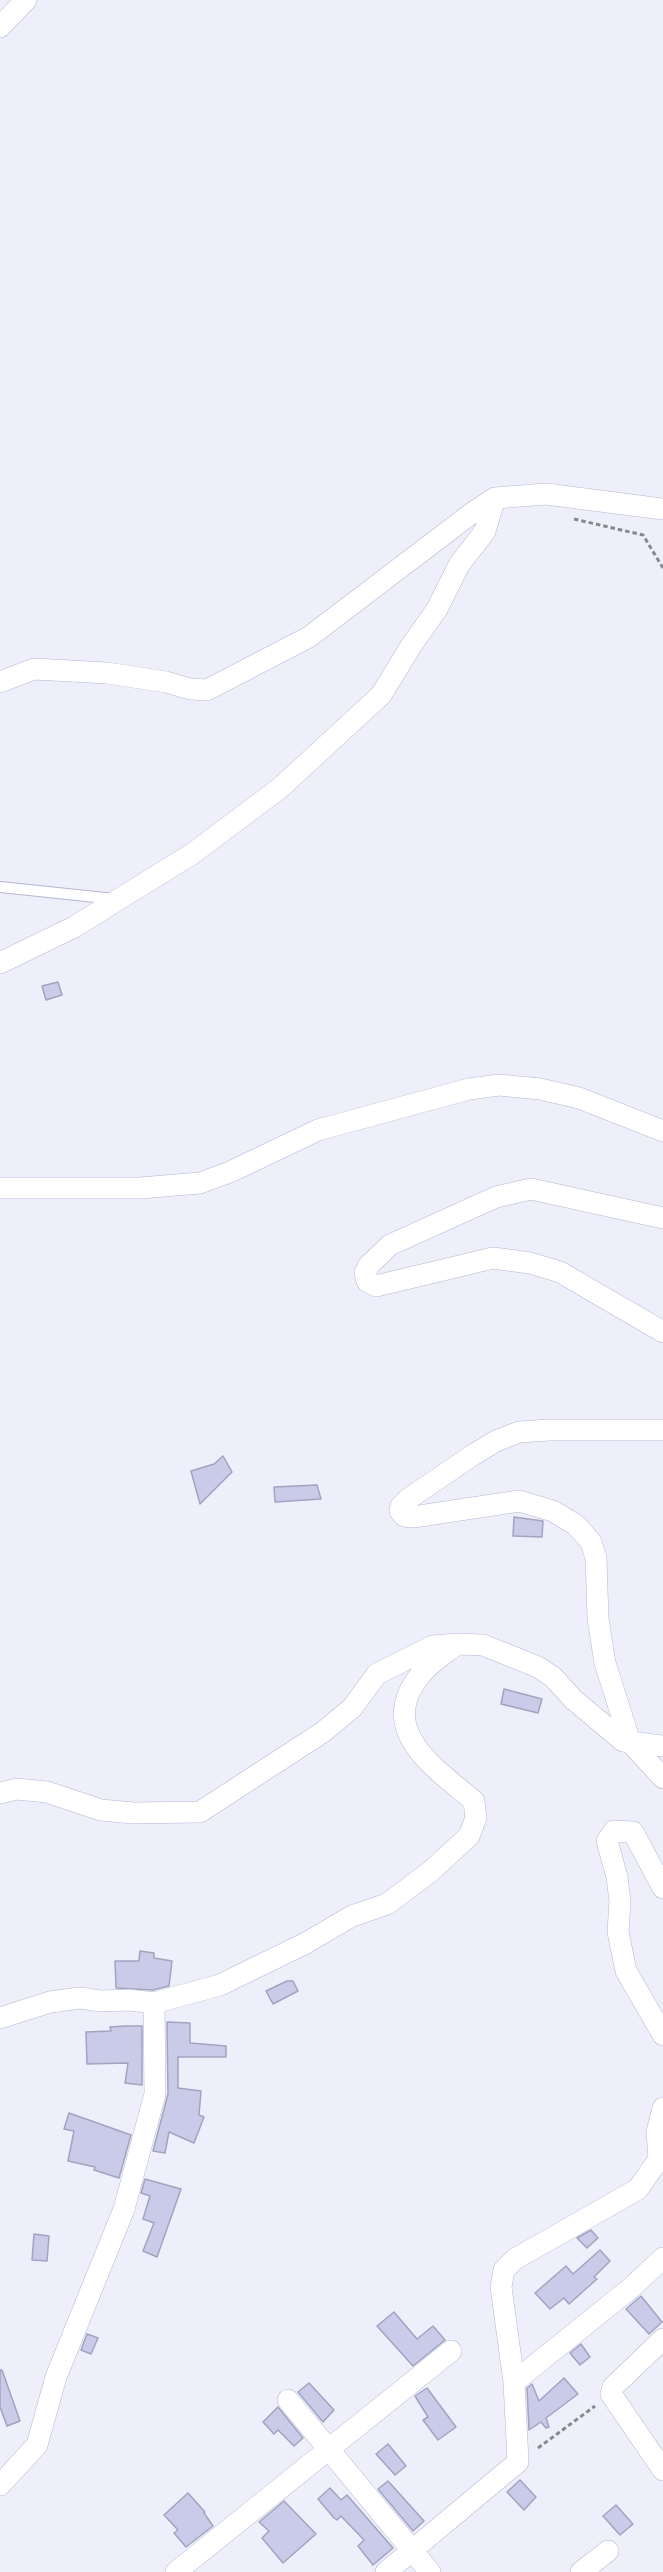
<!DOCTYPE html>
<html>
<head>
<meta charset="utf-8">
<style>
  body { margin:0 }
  canvas { display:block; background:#eeeffb }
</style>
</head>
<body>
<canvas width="663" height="2572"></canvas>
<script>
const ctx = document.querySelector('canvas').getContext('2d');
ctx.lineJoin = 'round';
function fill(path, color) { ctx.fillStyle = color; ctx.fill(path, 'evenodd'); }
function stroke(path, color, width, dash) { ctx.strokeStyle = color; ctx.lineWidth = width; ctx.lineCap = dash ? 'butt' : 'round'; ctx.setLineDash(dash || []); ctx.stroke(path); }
const building = new Path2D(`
  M58,982l4,13 -16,5 -4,-14z
  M223,1456l9,16 -32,32 -9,-33 23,-7z
  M317,1485l4,14 -46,3 -1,-15z
  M514,1517l29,4 -1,16 -29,-1z
  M504,1689l38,10 -4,14 -37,-9z
  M140,1951l14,2v5l18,3 -3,25 -16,4 -37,-2 -1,-27h24z
  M287,1981h6l5,10 -25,13 -7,-13z
  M167,2022l23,1v20l36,3v11h-48v31l23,3 -2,24 5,2 -10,26 -25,-11 -4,21 -12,-2 15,-57z
  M125,2026h17v59l-17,-2 3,-20 -41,1 -1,-32 25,-1 -1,-4z
  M69,2113l62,22 -12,43 -25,-8 1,-3 -27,-6 6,-30 -10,-2z
  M145,2179l36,10 -24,68 -14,-6 11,-28 -11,-4 7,-23 -9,-3z
  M591,2230l7,8 -11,10 -10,-10z
  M34,2234l15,2 -2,25 -15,-1z
  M600,2250l10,11 -16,16 3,2 -28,25 -5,-6 -14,11 -15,-16 31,-27 7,8z
  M641,2296l21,26 -13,12 -23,-25z
  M394,2312l23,27 16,-13 12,14 -32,26 -36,-40z
  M87,2334l11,4 -7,16 -10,-4z
  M581,2344l9,13 -10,8 -10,-12z
  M0,2370h2l18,51 -13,5 -7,-19z
  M564,2378l14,16 -32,24 3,9 -3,1 -5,-6 -12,8 -2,-42 5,-4 7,17z
  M309,2383l25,27 -11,12 -25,-30z
  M427,2388l29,39 -18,13 -15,-20 5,-3 -13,-21z
  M278,2407l25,31 -9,8 -16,-16 -4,4 -11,-12z
  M388,2444l18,22 -11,9 -19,-21z
  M520,2480l16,17 -12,13 -17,-18z
  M388,2481l36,40 -11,10 -35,-42z
  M330,2488l11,12 6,-5 46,53 -20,17 -15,-19 6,-6 -23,-24 -4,4 -3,-2 -16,-19z
  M188,2493l17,19 -1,1 9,13 -27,21 -12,-14 4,-3 -14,-15z
  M284,2501l32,33 -33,29 -21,-25 7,-7 -10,-9z
  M616,2505l17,19 -13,11 -17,-19z`);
const path = new Path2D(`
  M574,519l69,16 20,33
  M538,2448l57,-42`);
const lane = new Path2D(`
  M0,887l115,12`);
const street = new Path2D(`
  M0,27l26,-27
  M495,498l51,-4 117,15
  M0,682l34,-13 73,4 59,9 24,7 17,1 102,-53 163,-124 23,-15 -10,33 -26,34 -22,44 -26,37 -30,49 -101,93 -88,66 -118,73 -74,36
  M0,1188h140l60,-5 30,-11 88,-42 151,-41 30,-4 41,4 39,9 84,33
  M663,1218l-132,-29 -35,8 -106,48 -21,20 -4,8 2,8 9,5 117,-28 37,5 30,9 103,60
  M663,1430h-114l-30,2 -23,9 -23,14 -65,44 -7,7 -1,5 4,5 9,1 106,-16 34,10 23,14 15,17 5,16 2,61 7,44 25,79 33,36
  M0,1793l17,-4 30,3 54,18 32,3 67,-1 123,-80 29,-24 25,-34 56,-28 24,-2
  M663,1888l-30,-56 -19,-1 -7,10 10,36 3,24 -2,31 8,39 37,64
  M0,2018l50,-16 30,-4 20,3 29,-1 25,3 66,-18 86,-42 46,-27 35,-12 44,-33 38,-35 7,-18 -2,-17c-39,-33 -99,-71 -53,-127 10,-12 25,-21 36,-30l26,1 55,22 15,10 21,23 49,41 40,5
  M663,2339l-50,48 -2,7 52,76
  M514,2382l118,-95 31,-29
  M288,2400l142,172
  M0,2485l37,-40 19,-68 68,-168 31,-115 -1,-91
  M176,2572l275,-221
  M386,2572l132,-110 -4,-80 -13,-95 3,-17 11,-11 123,-70 21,-30 -2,-27 6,-24
  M581,2572l27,-21`);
fill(building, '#cacbe8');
stroke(building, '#a2a4bf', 1.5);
stroke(lane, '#b5b7d3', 12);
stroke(street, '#b5b7d3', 22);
stroke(path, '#888894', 3, [4.5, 3]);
stroke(lane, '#fff', 10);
stroke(street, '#fff', 21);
</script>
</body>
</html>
